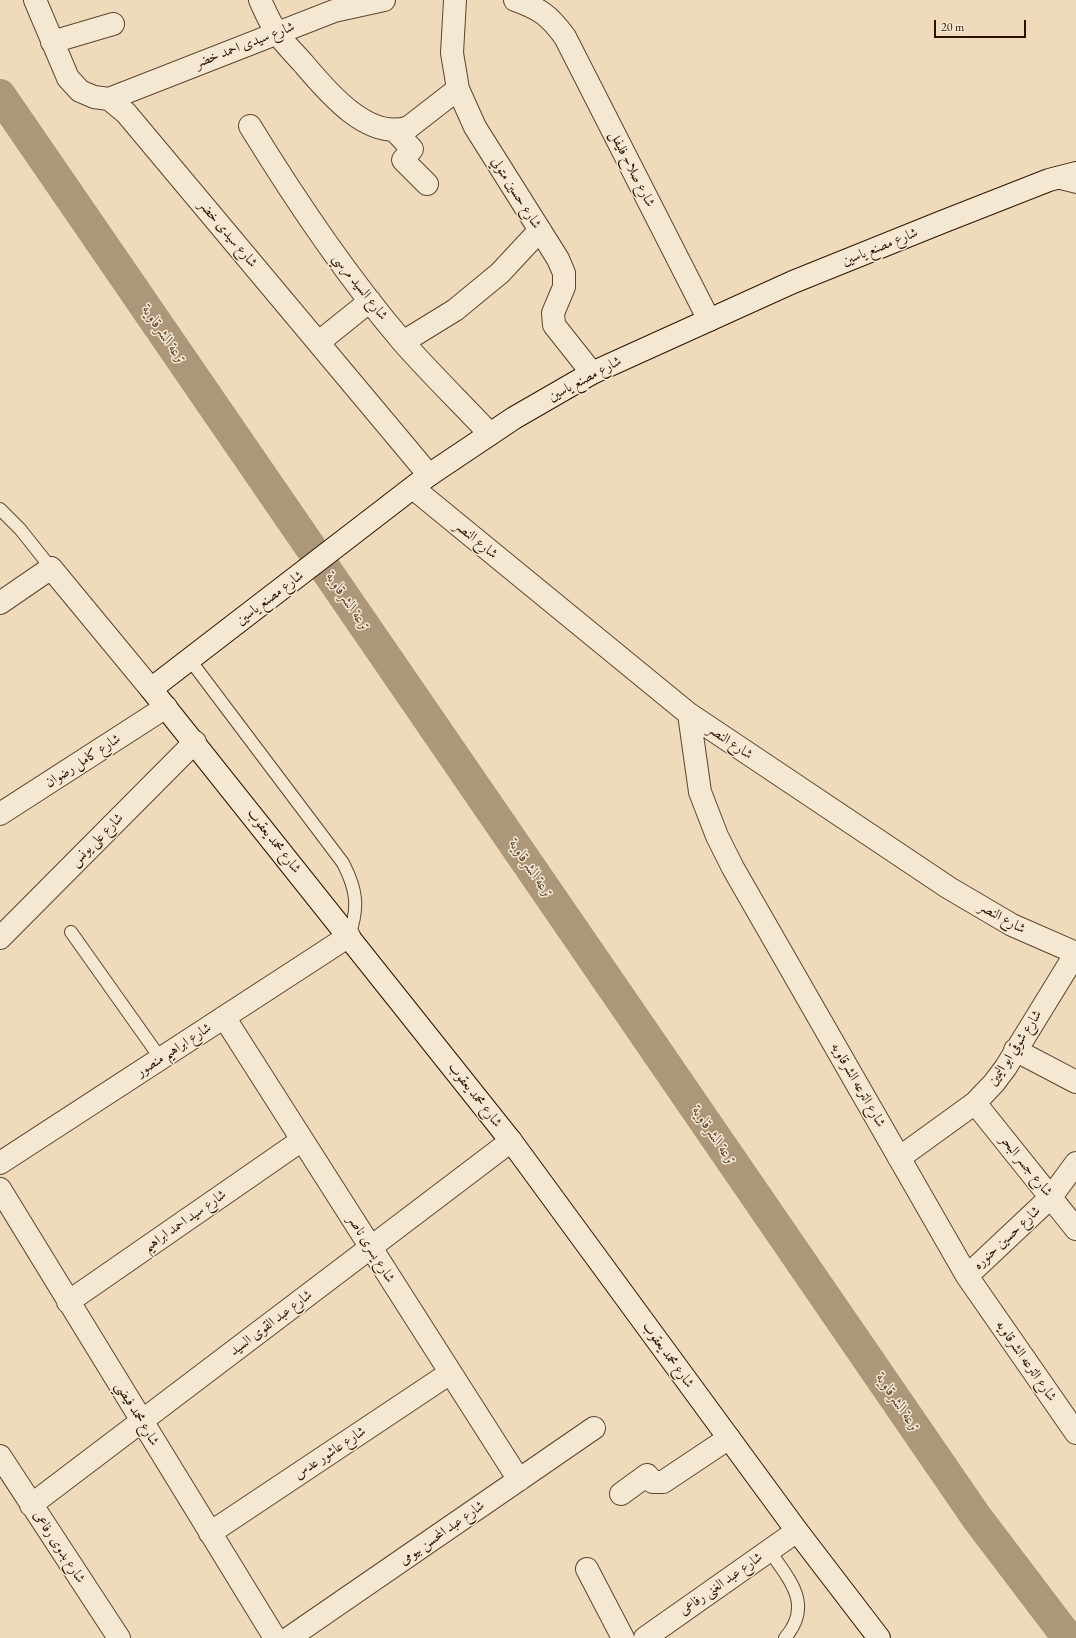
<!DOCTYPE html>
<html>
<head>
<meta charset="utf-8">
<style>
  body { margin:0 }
  #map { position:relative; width:1076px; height:1638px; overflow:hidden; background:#efdbbb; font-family:"EB Garamond",serif }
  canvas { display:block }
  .scale { position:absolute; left:934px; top:20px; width:92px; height:18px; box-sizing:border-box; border:2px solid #2b1300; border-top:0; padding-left:5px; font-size:12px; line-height:14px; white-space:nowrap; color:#2b1300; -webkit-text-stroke:3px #f5e8d3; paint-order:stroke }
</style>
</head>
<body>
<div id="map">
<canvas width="1076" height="1638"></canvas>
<div class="scale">20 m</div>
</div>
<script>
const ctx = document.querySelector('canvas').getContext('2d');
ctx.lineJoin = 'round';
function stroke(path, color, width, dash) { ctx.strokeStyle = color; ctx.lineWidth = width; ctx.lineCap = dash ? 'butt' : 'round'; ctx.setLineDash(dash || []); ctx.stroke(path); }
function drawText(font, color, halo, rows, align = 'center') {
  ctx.font = font + ' "EB Garamond",Amiri,serif'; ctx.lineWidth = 3; ctx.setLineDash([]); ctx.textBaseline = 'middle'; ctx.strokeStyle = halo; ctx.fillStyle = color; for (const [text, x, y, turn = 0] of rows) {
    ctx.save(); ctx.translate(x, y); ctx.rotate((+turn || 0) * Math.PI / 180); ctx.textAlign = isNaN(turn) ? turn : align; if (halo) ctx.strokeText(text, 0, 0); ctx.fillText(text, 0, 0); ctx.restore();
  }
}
const canal = new Path2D(`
  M0,95l977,1423 91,120`);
const service = new Path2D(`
  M1056,182l20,5
  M0,509l20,20 31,39
  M190,660l153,203c14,27 16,44 6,73
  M71,932l90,127
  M769,1550c20,30 45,54 16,88`);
const minor = new Path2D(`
  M35,0l33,78 12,13 14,6 15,2 17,14 303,362
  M260,0c5,11 10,23 17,33 7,10 17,20 26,30 23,27 65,79 106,64l49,-38
  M455,0l-3,53 6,36 17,38 83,132 6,14v14l-11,26 1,12 38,48
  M515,0c25,9 34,15 50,37l144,283
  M52,42l61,-18
  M109,99l225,-88 50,-11
  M250,126c46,75 95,148 152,215 28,32 59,62 88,93
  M395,131l17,18 -9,11 24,24
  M319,342l51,-41
  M403,342l52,-32 45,-37 40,-43
  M413,488l276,226 260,174 63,37 64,28
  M0,603l51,-35 100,121
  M689,714l11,78 17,44 16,32 234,408 109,157
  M0,814l166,-107
  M0,938l195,-196
  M224,1017l295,463
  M1015,1050l61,32
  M975,1103l101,126
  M899,1158l76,-55 19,-20 12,-16 70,-114
  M0,1163l349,-227
  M0,1189l275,449
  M967,1276l84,-79 25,-34
  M68,1302l234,-162
  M0,1456l119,182
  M621,1494l26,-19 6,7h10l66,-44
  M31,1505l480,-364
  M210,1533l240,-160
  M587,1569l36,69
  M289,1638l305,-210
  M645,1638l152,-107`);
const secondary = new Path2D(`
  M879,1638l-82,-107 -286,-390 -360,-452 278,-214 85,-57 78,-45 201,-91 149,-60 107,-42 27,-7`);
const streetNames = [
  ["شارع سيدى احمد خضر",245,45,-21],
  ["شارع صلاح فليفل",632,169,63],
  ["شارع حسين متولي",516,193,58],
  ["شارع سيدى خضر",228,234,50],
  ["شارع مصنع ياسين",880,247,-22],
  ["شارع السيد مرسي",360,287,52],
  ["شارع مصنع ياسين",585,379,-28],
  ["شارع النصر",476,540,39],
  ["شارع مصنع ياسين",270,598,-37],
  ["شارع النصر",730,742,34],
  ["شارع كامل رضوان",83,761,-33],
  ["شارع على يونس",97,840,-45],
  ["شارع محمد يعقوب",274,841,52],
  ["شارع النصر",1002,918,29],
  ["شارع شوقي ابو اليمين",1015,1048,-57],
  ["شارع ابراهيم منصور",174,1050,-33],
  ["شارع الترعه الشرقاويه",858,1085,60],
  ["شارع محمد يعقوب",475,1095,52],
  ["شارع جسر البحر",1026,1166,51],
  ["شارع سيد احمد ابراهيم",185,1221,-35],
  ["شارع حسين حنوره",1007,1238,-43],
  ["شارع يسرى ناصر",371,1249,58],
  ["شارع عبد القوى السيد",271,1323,-37],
  ["شارع محمد يعقوب",668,1355,54],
  ["شارع الترعه الشرقاويه",1026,1361,55],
  ["شارع محمد فيضي",137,1414,59],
  ["شارع عاشور عدس",330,1453,-34],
  ["شارع عبد المحسن بيومى",442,1533,-35],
  ["شارع بدوى رفاعى",59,1547,57],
  ["شارع عبد الغنى رفاعى",721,1584,-35]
];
const waterNames = [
  ["ترعة الشرقاوية",164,335,56],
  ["ترعة الشرقاوية",348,602,56],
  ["ترعة الشرقاوية",531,869,56],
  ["ترعة الشرقاوية",714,1136,56],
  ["ترعة الشرقاوية",898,1403,56]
];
stroke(canal, '#ac977b', 32);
stroke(service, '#5c452f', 14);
stroke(minor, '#5c452f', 24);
stroke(secondary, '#2b1300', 24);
stroke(service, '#f5e8d3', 12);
stroke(minor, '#f5e8d3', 22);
stroke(secondary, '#f5e8d3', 22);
drawText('14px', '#2b1300', '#f5e8d3', streetNames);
drawText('italic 15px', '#5f4831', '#f5e8d3', waterNames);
</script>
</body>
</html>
